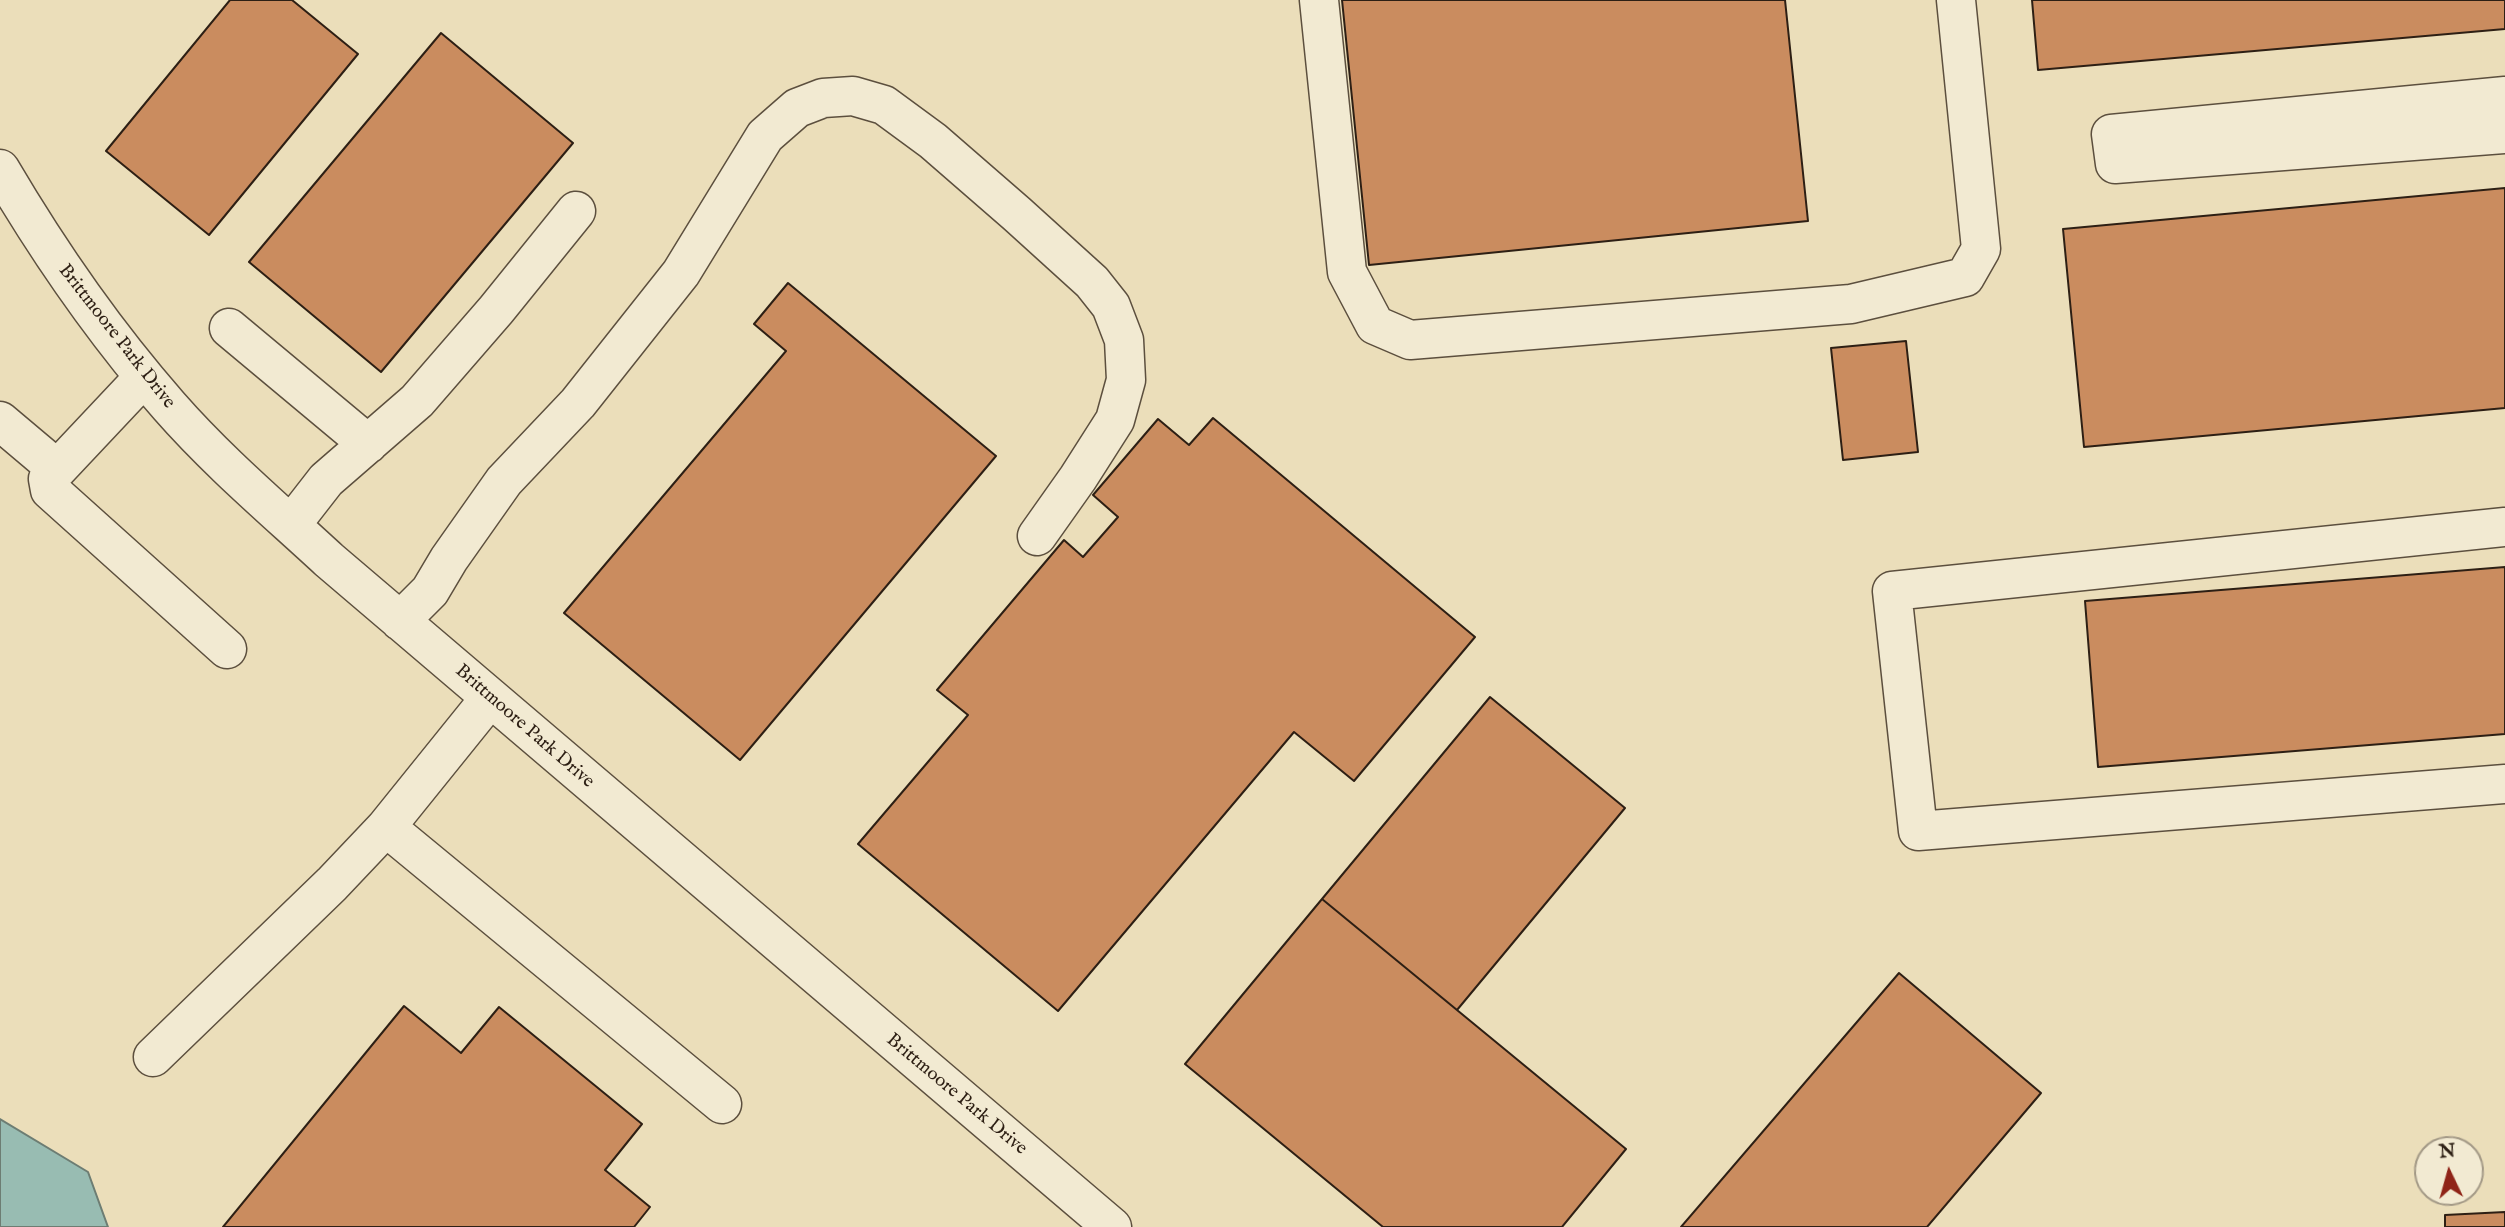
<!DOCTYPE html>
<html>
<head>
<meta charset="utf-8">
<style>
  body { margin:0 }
  #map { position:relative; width:2505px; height:1227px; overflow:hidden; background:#ebdeba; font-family:"IM FELL English",serif }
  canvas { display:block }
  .north { position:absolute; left:2414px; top:1136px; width:70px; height:70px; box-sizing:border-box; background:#f2ead2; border:2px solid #a39986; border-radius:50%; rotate:355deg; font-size:19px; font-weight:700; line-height:28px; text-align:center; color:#2d1f14 }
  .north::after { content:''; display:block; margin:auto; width:24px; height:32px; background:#8f2418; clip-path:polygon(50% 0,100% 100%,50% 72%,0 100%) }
</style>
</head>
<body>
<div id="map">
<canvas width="2505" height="1227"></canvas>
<div class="north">N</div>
</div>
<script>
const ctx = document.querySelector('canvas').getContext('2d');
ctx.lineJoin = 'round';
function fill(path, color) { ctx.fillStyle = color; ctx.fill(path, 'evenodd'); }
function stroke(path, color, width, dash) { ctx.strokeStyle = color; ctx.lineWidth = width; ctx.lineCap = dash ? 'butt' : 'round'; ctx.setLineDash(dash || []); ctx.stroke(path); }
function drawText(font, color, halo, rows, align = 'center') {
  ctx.font = font + ' "IM FELL English",serif'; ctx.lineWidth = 5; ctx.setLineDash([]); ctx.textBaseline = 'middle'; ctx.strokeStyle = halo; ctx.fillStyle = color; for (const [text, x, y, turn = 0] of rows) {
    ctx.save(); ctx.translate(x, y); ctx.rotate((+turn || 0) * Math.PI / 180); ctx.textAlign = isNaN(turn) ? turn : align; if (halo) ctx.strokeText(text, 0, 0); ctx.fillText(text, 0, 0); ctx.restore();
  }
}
const water = new Path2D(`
  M0,1119l88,53 20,55h-108z`);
const building = new Path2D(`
  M230,0h62l66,54 -149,181 -103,-84z
  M1342,0h443l23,221 -439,44z
  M2032,0h473v29l-467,41z
  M441,33l132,110 -192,229 -132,-110z
  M2505,188v220l-421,39 -21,-218z
  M788,283l208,173 -256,304 -176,-147 222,-262 -32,-27z
  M1906,341l12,111 -75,8 -12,-112z
  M1213,418l262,219 -121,144 -60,-49 -236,279 -200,-167 110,-129 -31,-25 127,-150 19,17 35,-40 -25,-22 65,-76 31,26z
  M2505,567v167l-407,33 -13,-166z
  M1490,697l135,111 -168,202 -135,-111z
  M1322,899l304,250 -64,78h-179l-198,-163z
  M1899,973l142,120 -114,134h-246z
  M404,1006l57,47 38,-46 143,117 -37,46 45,37 -16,20h-411z
  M2505,1212v15h-60v-12z`);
const minor = new Path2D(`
  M1319,0l28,272 28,53 35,15 441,-36 114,-27 16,-28 -25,-249
  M2505,96l-394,38 4,30 390,-30
  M0,169c50,85 103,162 169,237 49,56 106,104 160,154l783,667
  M229,328l139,116
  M144,377l-96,102 2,11 177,159
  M0,421l57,48
  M291,525l35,-45 91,-79 79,-91 80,-99
  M2505,527l-613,64 26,240 587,-47
  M400,621l30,-30 19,-32 55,-78 74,-78 103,-130 84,-137 32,-28 26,-10 30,-2 31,9 49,36 84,73 75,68 19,24 13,34 2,40 -11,40 -37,58 -41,58
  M490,698l-104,129 336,277
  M153,1057l179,-173 54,-57`);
const streetNames = [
  ["Brittmoore Park Drive",116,337,52],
  ["Brittmoore Park Drive",524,727,41],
  ["Brittmoore Park Drive",956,1095,40]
];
fill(water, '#98bcb2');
stroke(water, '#6d7d73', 2);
fill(building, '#ca8c5f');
stroke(building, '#2d1f14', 2);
stroke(minor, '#5c4f3e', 41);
stroke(minor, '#f2ead2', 38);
drawText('19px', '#2d1f14', '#f2ead2', streetNames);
</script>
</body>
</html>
